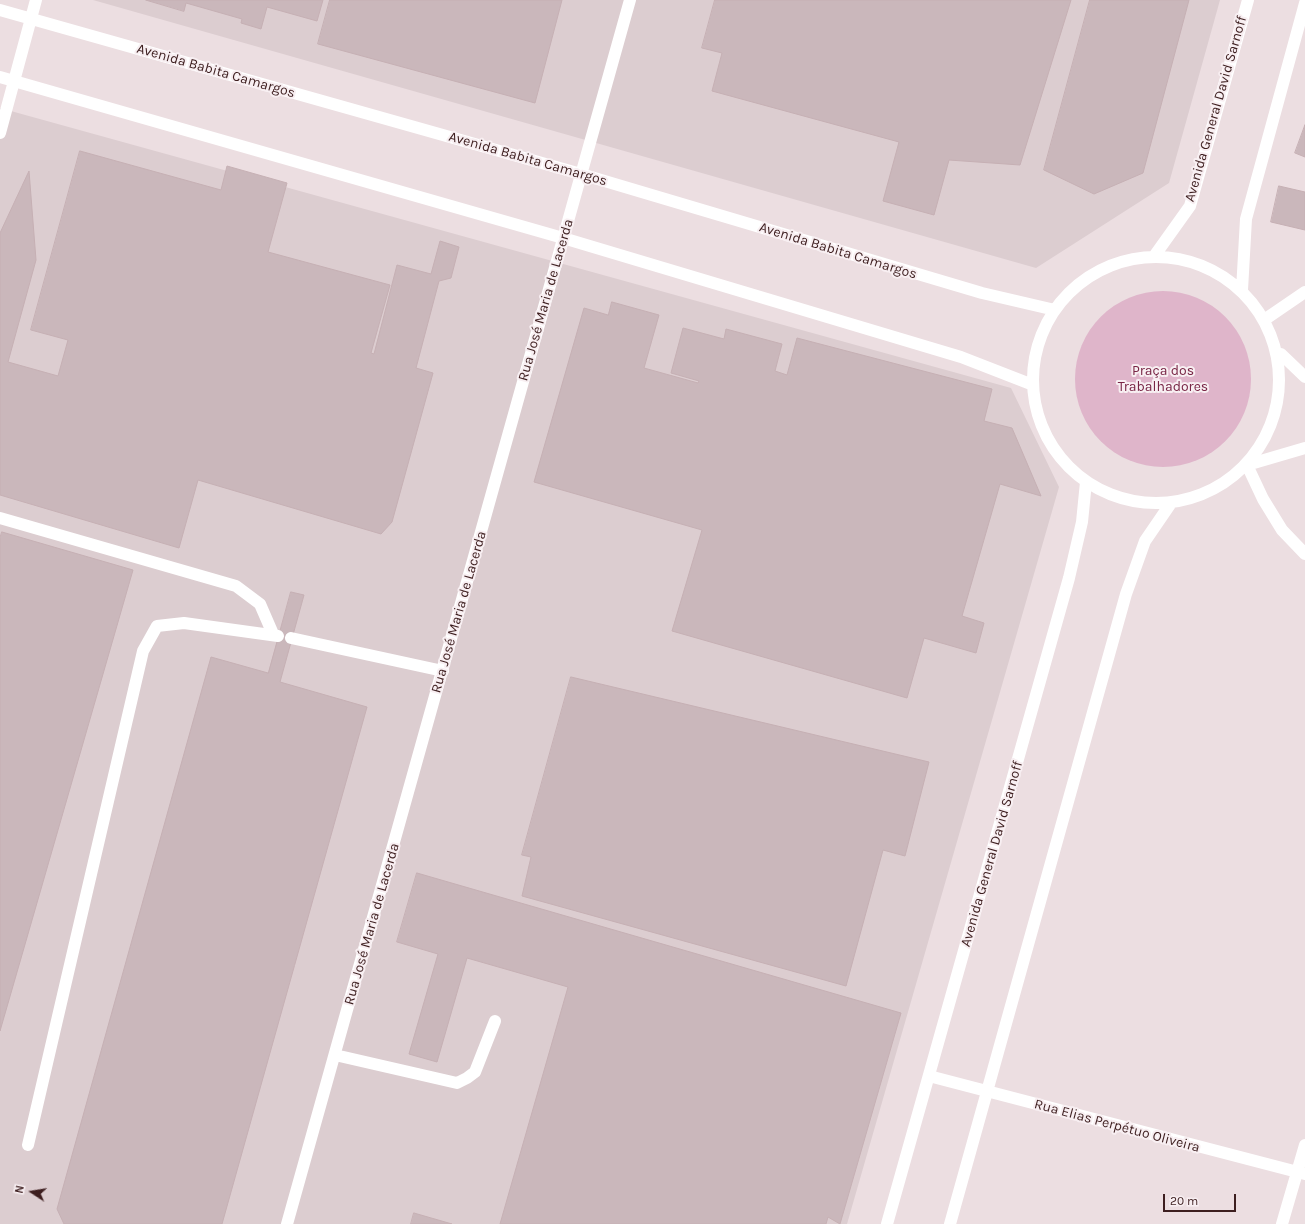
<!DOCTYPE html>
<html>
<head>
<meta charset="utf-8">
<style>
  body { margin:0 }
  #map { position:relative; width:1305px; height:1224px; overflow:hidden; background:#ecdee1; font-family:Karla,sans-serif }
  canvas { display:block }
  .north { position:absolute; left:12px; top:1172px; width:40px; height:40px; -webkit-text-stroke:3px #f8eff2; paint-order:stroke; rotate:282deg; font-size:11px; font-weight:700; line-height:16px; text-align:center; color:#3d1e1f }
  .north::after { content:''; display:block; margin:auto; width:14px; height:18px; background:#3d1e1f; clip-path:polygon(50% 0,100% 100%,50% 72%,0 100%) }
  .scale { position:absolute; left:1163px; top:1194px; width:73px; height:18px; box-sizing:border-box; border:2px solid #3d1e1f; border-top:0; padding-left:5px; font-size:12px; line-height:14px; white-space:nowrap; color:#3d1e1f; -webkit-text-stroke:3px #f8eff2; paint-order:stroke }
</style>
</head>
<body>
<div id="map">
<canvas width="1305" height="1224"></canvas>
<div class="north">N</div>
<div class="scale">20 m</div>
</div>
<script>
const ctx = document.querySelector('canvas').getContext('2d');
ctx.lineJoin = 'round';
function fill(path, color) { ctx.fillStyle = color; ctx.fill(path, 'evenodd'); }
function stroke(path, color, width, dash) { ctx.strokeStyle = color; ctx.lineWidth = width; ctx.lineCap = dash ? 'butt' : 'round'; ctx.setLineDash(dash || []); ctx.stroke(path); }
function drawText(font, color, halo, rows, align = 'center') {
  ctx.font = font + ' Karla,sans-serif'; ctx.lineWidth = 4; ctx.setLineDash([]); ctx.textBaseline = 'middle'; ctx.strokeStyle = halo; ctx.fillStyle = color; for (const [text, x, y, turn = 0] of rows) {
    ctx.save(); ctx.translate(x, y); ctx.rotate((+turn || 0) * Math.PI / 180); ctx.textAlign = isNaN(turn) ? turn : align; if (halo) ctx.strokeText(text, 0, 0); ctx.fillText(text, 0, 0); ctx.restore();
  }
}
const built = new Path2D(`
  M93,0h1127l-51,183 -133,85z
  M0,108l1011,280 48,99 -212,737h-847z`);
const green = new Path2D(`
  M1075 379a88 88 0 1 1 176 0a88 88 0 1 1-176 0Z`);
const building = new Path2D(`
  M146,0h177l-6,21 -50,-14 -6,22 -20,-6 1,-4 -56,-16 -2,8z
  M330,0h232l-27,103 -217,-59z
  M715,0h356l-51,165 -71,-5 -15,55 -51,-14 16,-59 -187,-51 10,-38 -20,-5z
  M1090,0h99l-46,173 -49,21 -50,-24z
  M1305,125v32l-10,-4z
  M80,151l141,39 6,-24 60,17 -19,69 122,33 -19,68 3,1 23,-89 34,9 9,-33 19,6 -8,31 -12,3 -23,87 17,5 -41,149 -11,12 -183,-54 -19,68 -179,-53v-262l29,-62 7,89 -28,102 50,14 10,-36 -37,-10z
  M1279,186l26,6v38l-34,-8z
  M612,302l47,13 -15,53 54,15 1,-2 -28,-8 12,-45 41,11 2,-10 56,15 -7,27 12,4 10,-37 195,51 -8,32 28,7 29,68 -41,-12 -38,132 22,7 -8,30 -52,-15 -17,60 -235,-67 30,-101 -168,-48 50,-174 24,7z
  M2,532l131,38 -133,461v-493z
  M291,592l13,3 -24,87 87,25 -145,517h-158l-7,-15 154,-552 57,16z
  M571,677l358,85 -24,94 -22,-6 -37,136 -324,-90 9,-39 -9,-2z
  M417,873l484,140 -61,211 -12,-7 -2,7h-326l68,-237 -101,-29 -30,104 -28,-8 29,-100 -41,-12z
  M414,1213l38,11h-41z`);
const minor = new Path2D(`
  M0,10l581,164 401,119 73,17
  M0,77l563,161 398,119 72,28
  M0,133l36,-133
  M1155,255l35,-49 58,-206
  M1033 380a123 123 0 1 1 246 0a123 123 0 1 1-246 0Z
  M1242,290l4,-71 59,-216
  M1264,320l41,-28
  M1281,354l24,23
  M1247,465l16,34 19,31 23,24
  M1247,465l58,-17
  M0,518l236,68 24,18 13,30
  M291,638l152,33
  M335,1055l122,28 10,-5 8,-6 20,-51
  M929,1076l376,98
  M28,1145l115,-494 14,-25 27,-3 94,13
  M287,1224l343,-1224
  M887,1224l182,-646 13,-56 4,-40
  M950,1224l176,-630 19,-53 26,-38
  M1282,1224l23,-79`);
const streetNames = [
  ["Avenida Babita Camargos",216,71,16],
  ["Avenida General David Sarnoff",1216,109,-74],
  ["Avenida Babita Camargos",528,159,16],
  ["Avenida Babita Camargos",838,251,17],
  ["Rua José Maria de Lacerda",546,300,-74],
  ["Rua José Maria de Lacerda",459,612,-74],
  ["Avenida General David Sarnoff",992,854,-74],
  ["Rua José Maria de Lacerda",372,924,-74],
  ["Rua Elias Perpétuo Oliveira",1117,1126,15]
];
const parkNames = [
  ["Praça dos",1163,371],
  ["Trabalhadores",1163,387]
];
fill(built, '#dccdd0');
fill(green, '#dfb5ca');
fill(building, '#cab7bb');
stroke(building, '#c6b0b4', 1);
stroke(minor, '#fff', 12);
drawText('14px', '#3d1e1f', '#f8eff2', streetNames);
drawText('14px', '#782545', '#f8eff2', parkNames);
</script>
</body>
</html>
